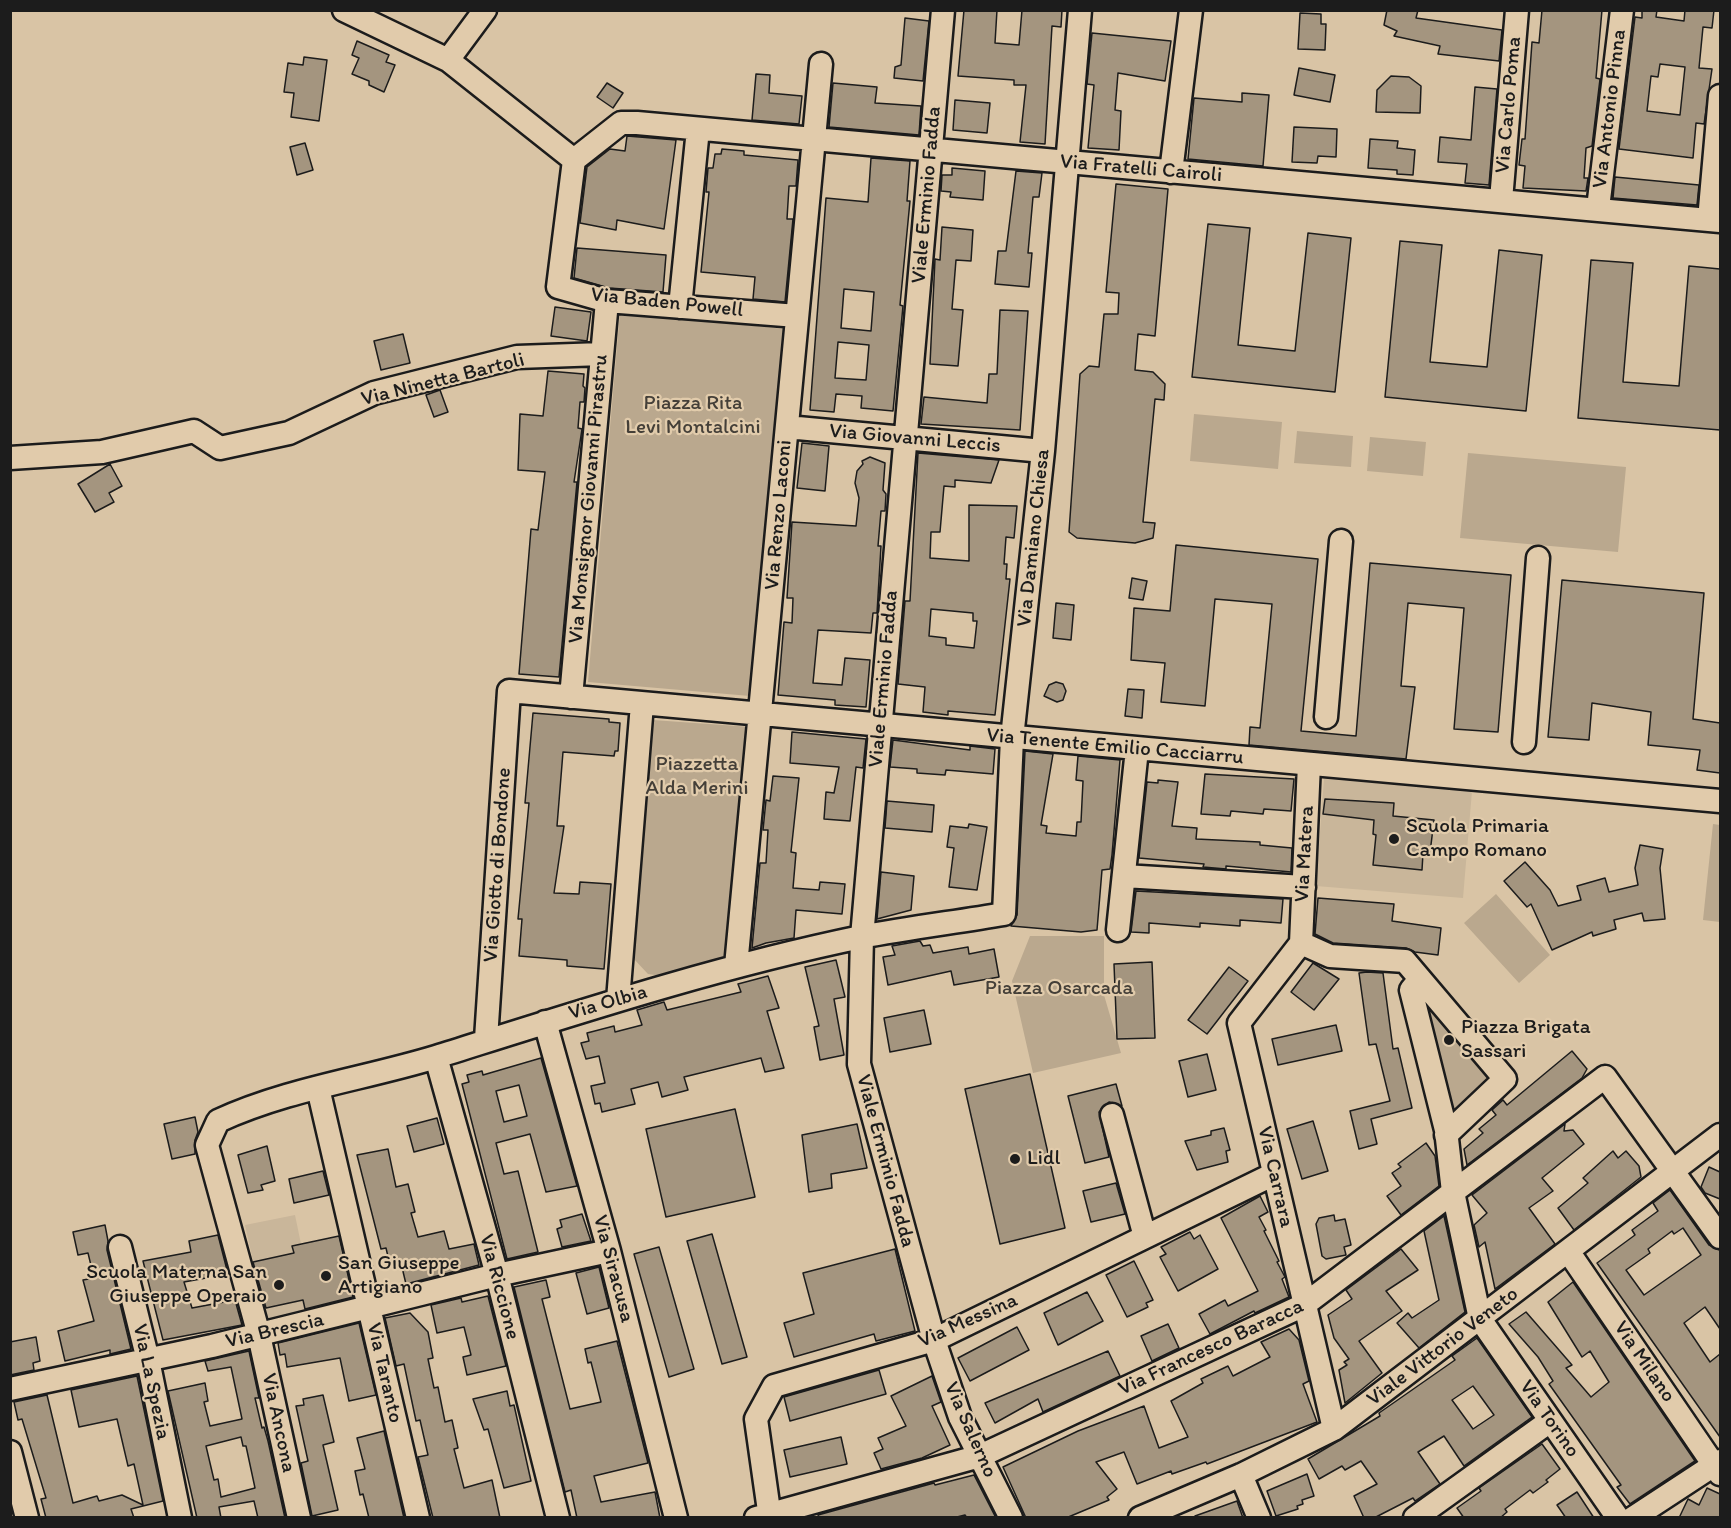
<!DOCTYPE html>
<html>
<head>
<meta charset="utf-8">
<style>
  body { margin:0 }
  #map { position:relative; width:1731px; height:1528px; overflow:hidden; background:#d9c4a5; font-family:Itim,sans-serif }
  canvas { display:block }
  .frame { position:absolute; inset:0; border:12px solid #1c1c1c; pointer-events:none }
</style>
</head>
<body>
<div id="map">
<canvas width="1731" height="1528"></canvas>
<div class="frame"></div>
</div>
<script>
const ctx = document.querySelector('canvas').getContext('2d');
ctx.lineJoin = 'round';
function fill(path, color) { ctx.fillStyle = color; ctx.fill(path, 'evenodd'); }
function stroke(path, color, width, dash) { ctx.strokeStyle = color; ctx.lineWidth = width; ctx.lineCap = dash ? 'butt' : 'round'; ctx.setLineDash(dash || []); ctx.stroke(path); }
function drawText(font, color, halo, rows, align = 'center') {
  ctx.font = font + ' Itim,sans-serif'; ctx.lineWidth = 4.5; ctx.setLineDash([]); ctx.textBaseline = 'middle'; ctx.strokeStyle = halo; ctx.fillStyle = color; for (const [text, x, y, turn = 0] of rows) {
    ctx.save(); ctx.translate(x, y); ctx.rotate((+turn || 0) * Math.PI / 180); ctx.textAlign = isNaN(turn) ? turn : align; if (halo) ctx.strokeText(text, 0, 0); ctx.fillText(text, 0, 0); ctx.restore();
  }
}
const built = new Path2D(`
  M1324,779l148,12 -9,107 -147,-12z
  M295,1215l6,29 -9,2 14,71 -39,6 -22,-98z`);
const green = new Path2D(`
  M620,312l164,17 -34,367 -162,-14z
  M1194,414l88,8 -4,47 -88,-8z
  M1297,431l56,5 -2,31 -57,-4z
  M1370,437l56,5 -3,34 -56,-5z
  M1468,453l158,14 -8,85 -158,-14z
  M653,720l98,7 -22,234 -60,16 -21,-3 -15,-16z
  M1713,824l7,1v97l-17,-2z
  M1496,894l54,61 -31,28 -55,-60z
  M1030,936h74v59l17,58 -88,20 -21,-92z
  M1423,988l75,93 -51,47z`);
const building = new Path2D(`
  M964,10h33l-2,33 24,2 3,-35h40l-1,17 -9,-1 -7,118 -25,-2 6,-57h-12v-5l-56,-4z
  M1387,10h31l-2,8 86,12 -3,31 -61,-7 2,-8 -46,-10 3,-5 -13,-6z
  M1542,10h60l-6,68 4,1 -8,67 -6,2 -2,30h4l-2,13 -63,-3 2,-22 -6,-1 3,-26h3l7,-97 7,1z
  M1642,10h15l-1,7 28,4 1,-11h29l-2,18 -9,-1 -4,41 13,1 -8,55 -8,-1 -3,35 -74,-9 16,-132 7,1zM1660,64l25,3 -5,48 -33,-4 4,-35 7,1z
  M1300,13l21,1v10h5l-1,26 -27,-1z
  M905,18l24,3 -6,60 -29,-3 1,-11 6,-2z
  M1092,33l79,8 -6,40 -47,-8 -3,37 6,1 -2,39 -31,-2 6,-63 -7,-1z
  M357,41l32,14 -3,7 9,3 -11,27 -15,-7v-4l-17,-7 7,-16 -7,-3z
  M304,57l23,3 -8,61 -28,-4 3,-24 -10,-1 4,-29 15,2z
  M1299,68l36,7 -5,27 -36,-7z
  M756,74l14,1 -1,18 33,3 -3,28 -47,-4z
  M1391,76l18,1 12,9 -1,27 -44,-1 1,-22z
  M607,83l16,10 -10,15 -16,-11z
  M833,83l44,4 -2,16 46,3 -2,29 -90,-8z
  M1475,87l22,2 -8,96 -24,-2 2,-19 -29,-2 2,-25 31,3z
  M1242,93l27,2 -6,71 -75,-7 6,-61 48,4z
  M955,100l35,3 -3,30 -34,-3z
  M1294,127l43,2 -1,28 -18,-1 -1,7 -25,-1z
  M627,136l49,4 -12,89 -47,-9 -1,10 -36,-7 7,-56 23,-18 15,2z
  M1370,139l28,2 -1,7 18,2 -2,25 -16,-1v-4l-29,-2z
  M305,143l8,27 -16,5 -7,-28z
  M722,149l22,2v4l54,5 -2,26h-7l-2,33h6l-8,83 -32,-3 2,-22 -54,-5 8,-80h-3l2,-24h5l2,-14h6z
  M871,158l39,3 -3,40h3l-10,104 3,1 -10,105 -32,-3 1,-12 -26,-2 -2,18 -24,-2 16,-212 42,4zM844,289l30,3 -3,39 -30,-3zM838,342l31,3 -3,35 -31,-2z
  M952,168l33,3 -2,29 -33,-3 1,-5 -10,-1 1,-16h10z
  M1016,171l26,2 -3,24h-6l-5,56h4l-3,34 -34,-3 3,-33h8z
  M1615,177l84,8 -2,20 -84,-7z
  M1116,184l52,5 -13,147 -17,-2 -3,36 18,2 12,12 -1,16 -9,-1 -12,123 12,1 -2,15 -18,5 -58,-5 -8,-6 11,-158 9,-8 10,1 5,-53h14l1,-21 -13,-1z
  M1208,224l42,4 -12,117 57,6 13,-118 43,5 -16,154 -143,-15z
  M942,227l31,3 -2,31 -15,-1 -4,49 11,1 -5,56 -28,-2 5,-105 5,1z
  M1400,241l42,4 -12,117 57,5 12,-117 43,5 -16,156 -141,-14z
  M577,248l89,7 -3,37 -54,-4 -35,-10z
  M1591,260l42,3 -10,119 56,4 10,-120 31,3v161l-142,-12z
  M555,307l36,5 -4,29 -36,-5z
  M1000,310l28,1 -8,119 -99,-6 3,-27 63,6 2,-29h8z
  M403,334l7,29 -29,7 -7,-29z
  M548,371l36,3 -1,12 2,2 -1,14h-4l-2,26 4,1 -8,53h3l-18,195 -40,-3 12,-145 7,1 7,-58 -27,-2 2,-56 23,2z
  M440,390l8,22 -14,5 -8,-22z
  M802,443l27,3 -4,45 -28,-3z
  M918,453l81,7 -8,23 -36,-3v7l-11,-1 -4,46h-9l-1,26 39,3v-56l48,1 -3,32 -8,-1 -2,27h3l-1,15h4l-15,136 -47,-4v4l-25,-3 2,-25 -27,-3 7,-83h5zM931,609l42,4v8h4l-3,27 -28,-3v-7l-17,-2z
  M870,457l15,6 -2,27 3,4 -1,17h-4l-3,35h3l-4,67h-4l-2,20 -53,-3 -5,53 29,2 3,-27 25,2 -4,47 -31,-2v-5l-57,-5 6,-73 8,1 1,-25h-6l5,-76 64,4 3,-28 -4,-15 2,-12 6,-7 -1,-3z
  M110,464l12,22 -13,7 5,9 -19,10 -17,-28z
  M1176,545l142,14 -17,172 55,5 14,-173 141,12 -13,157 -44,-3 10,-121 -56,-5 -7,83 14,1 -9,72 -157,-14 1,-18 10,1 12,-124 -57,-5 -10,107 -44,-4 4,-39 -34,-3 3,-52 36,3z
  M1132,578l15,3 -4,19 -14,-2z
  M1562,580l142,13 -11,126 27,4v50l-23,-3 3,-20 -52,-5 3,-33 -59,-9 -3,37 -41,-3z
  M1056,603l18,2 -3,35 -18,-2z
  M1056,682l7,2 3,7 -3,9 -6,2 -13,-6 5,-11z
  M1128,689l16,1 -2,28 -17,-2z
  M533,713l76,6v3l11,1 -2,28h-3l-1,5 -51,-4 -6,74h7l-10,67 25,1 1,-12 31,2 -7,85 -37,-3v-6l-48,-4 3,-37h-4l11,-116h-4z
  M792,732l74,7 -3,29 -7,-1 -6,54 -26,-2 2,-27 8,1 5,-26 -49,-4z
  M893,740l77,10v-4l25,3 -2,25 -47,-4 -1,5 -28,-2v-4l-27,-2z
  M1025,751l28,3 -12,71 6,1 -1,7 30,3 1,-14h4l2,-41 -7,-1 2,-24 42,4 -8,95 -2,14 -8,1 -5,60 -16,2 -70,-6 6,-11z
  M1205,774l89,5 -3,32 -27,-2 -1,5 -32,-3 -1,5 -29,-2z
  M773,776l26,2 -8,74 5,1 -3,35 26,2 1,-8 25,2 -3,30 -46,-4 -2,28 -28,5 -14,5 8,-85h6l2,-33h-5l3,-30 4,1z
  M1158,780l20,2 -6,44 25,2 -1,11 64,3v3l32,3 -1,24 -65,-6v3l-23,-2 1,-3 -65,-6 8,-76 11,1z
  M1325,799l69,4 -1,13 41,4 -4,33h-7l-1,17 -49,-5 3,-30 -3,-1 1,-14 -51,-6z
  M887,801l47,4 -2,27 -47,-4z
  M969,824l18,3 -10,63 -28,-3 5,-39 -7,-1 3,-21 18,2z
  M1640,845l23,4 -3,19 5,51 -21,2 -2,-8 -28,7 2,9 -23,7 -1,-4 -40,18 -21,-46 -4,3 -23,-26 21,-19 25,28 8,16 23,-6 -4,-14 28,-8 4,14 29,-7 -3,-17z
  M881,872l33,4 -3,34 -34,9z
  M1136,891l147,8 -2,24 -41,-3v6l-40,-3v4l-51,-4v10l-18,-1z
  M1318,898l76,6 -2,17 49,7 -3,27 -23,-3 -9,-4 -73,-5 -18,-9z
  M920,941l3,5 7,-1 3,8 35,-6 1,7 25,-5 5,28 -45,8 -3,-14 -63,14 -5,-28 12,-2 -3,-9z
  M836,960l9,37 -11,2 10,56 -24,5 -6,-33 5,-1 -14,-59z
  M1152,962l3,76 -38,1 -3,-75z
  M1313,963l26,16 -25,31 -23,-18z
  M1229,967l19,14 -41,53 -19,-14z
  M1367,972l16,1 10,76 5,-1 14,60 -41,11 6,25 -18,5 -9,-38 40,-10 -14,-57 -7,1 -10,-72z
  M768,976l11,32 -12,3 17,57 -19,4 -4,-14 -77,19 4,13 -26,7 -4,-15 -27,7 4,15 -33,8 -2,-9 -5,1 -4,-18 14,-3 -6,-27 -13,3 -5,-16 8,-2 -2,-8 27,-7 1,6 27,-7 -5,-15 27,-8 3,8 74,-18 -3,-8z
  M924,1010l7,34 -41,8 -6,-34z
  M1336,1025l6,26 -64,14 -6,-26z
  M1572,1051l15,18 -5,9 -115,87 -3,-16 19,-16 -4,-4 17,-14 -4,-5 11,-10 4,5z
  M1207,1054l9,36 -28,7 -9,-36z
  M541,1058l36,128 -31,6 -16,-58 -34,9 8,31 14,-3 20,81 -31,7 -45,-175 7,-2 -2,-7 15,-4 1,4zM519,1085l8,31 -23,6 -8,-31z
  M1030,1074l35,154 -65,16 -35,-155z
  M1116,1084l6,22 -13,-4 -10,10 10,45 -24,6 -17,-67z
  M735,1109l20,88 -89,20 -20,-88z
  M195,1117l3,15 -3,8v14l-23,5 -8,-35z
  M437,1118l7,26 -30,8 -7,-26z
  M1313,1121l15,50 -26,8 -15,-50z
  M857,1124l10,44 -36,6 1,14 -23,4 -7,-57z
  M1565,1124l-1,7 9,-1 11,14 -42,34 11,13 -24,17 26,36 -60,45 -10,-47 -6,5 -5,-22 13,-12 -15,-18z
  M1224,1128l6,22 -4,1 2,11 -31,8 -12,-29 26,-6v-4z
  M1426,1143l9,13 4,30 -38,29 -14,-19 14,-10 -9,-13 9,-6 -3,-3z
  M267,1146l8,35 -14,4 2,5 -15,3 -10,-38z
  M388,1149l8,38 12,-3 7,28 -4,1 7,24 26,-6 5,18 25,-5 5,21 -73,19 -6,-25 -11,2 -3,-13 -5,1 -24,-94z
  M1613,1151l5,7 8,-7 13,15 2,11 -67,53 -16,-22 30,-25 -5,-5z
  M1709,1167l11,5v27l-15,-6 -4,-6z
  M323,1171l6,24 -35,8 -5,-24z
  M1116,1183l9,31 -34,8 -8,-31z
  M1670,1190l39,55 11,5v79l-15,-22 -21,16 26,39 10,-8v83l-123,-174 38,-28 -3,-5 26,-19 -5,-8zM1683,1228l18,27 -57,40 -18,-25 24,-17 -2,-4 24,-18 2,3z
  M1260,1196l8,16 -9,5 7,13 -2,1 15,30 -2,1 8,15 -3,2 7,18 -34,16 -1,-2 -44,23 -11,-20 26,-14 3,6 30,-15 -37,-73z
  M582,1214l9,27 -29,6 -5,-18 5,-2 -2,-7z
  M1334,1215l1,6 10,-2 6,26 -7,2 2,8 -20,4 -4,-3 -6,-32 3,-6z
  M1444,1216l21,96 -46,36 -22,-25 11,-10 4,5 27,-18 -15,-69z
  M105,1225l3,16 -1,9 24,99 -21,5v-4l-45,11 -7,-30 36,-10 -11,-41 11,-2 -6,-25 -10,2 -5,-23z
  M1190,1232l4,7 6,-4 18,34 -40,22 -18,-34 6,-3 -5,-7z
  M712,1234l35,123 -25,7 -35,-123z
  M218,1235l10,39 -44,8 8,26 43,-8 7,25 -79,15 -20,-79 48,-9 -2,-11z
  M339,1236l14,61 -48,12 -2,-9 -37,8 -13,-46 41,-9 -2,-7z
  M659,1247l35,122 -25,8 -35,-123z
  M895,1249l20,82 -39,10 -2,-7 -80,23 -10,-34 30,-9 -11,-41z
  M1401,1249l17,21 -32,21 16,20 -43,30 23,32 -37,30 -6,-33 8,-5 -3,-3 5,-3 -15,-21 -6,-23 24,-16 -6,-9z
  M1134,1261l19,39 -7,3 2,4 -21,10 -21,-42z
  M599,1267l10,41 -22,6 -11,-41z
  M546,1280l4,17 -8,2 28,110 31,-7 -10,-40 -3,1 -3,-14 32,-8 31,122 -54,13 7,26 54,-10 5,26h-83l-6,-28 -6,2 -51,-205z
  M1573,1282l122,179 -65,43 -13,-17 4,-2 -72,-101 4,-3 -15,-24 -29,-33 17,-12 46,53 -6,3 25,29 18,-15 -19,-31 -8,6 -34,-55z
  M1087,1292l16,29 -45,24 -14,-32z
  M488,1296l18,70 -39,9 -4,-18 8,-2 -7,-28 -27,6 -6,-28 30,-7 1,4z
  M410,1313l18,19 5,26 -5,1 6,29 4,-1 7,35 7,-2 6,28 -4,1 10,39 28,-8 8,38h-67l-15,-61 10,-2 -8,-35 -4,1 -12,-57 -8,2 -11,-48z
  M359,1323l17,72 -27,6 -9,-43 -53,9 -2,-13 -5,1 -2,-12z
  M1168,1324l11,24 -27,13 -11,-25z
  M1017,1327l12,23 -59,31 -12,-23z
  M1289,1329l10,11 10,41 -6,3 14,38 -110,42 -1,-2 -34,12 -1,-3 -34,13 -13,-32 -28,10 21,27 -10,8 2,3 -43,18h-40l-23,-51 75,-36 66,-25 15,42 29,-11 -17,-36 32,-18 -2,-4 27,-13 5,10 37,-19 -9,-15z
  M36,1337l4,24 -7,2 1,7 -24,5v-33z
  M1477,1338l55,79 -68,49 -20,-30 -26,16 22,32 -25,17 -2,-3 -39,20h-10l-10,-22 23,-12 -16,-23 -16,9 -3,-4 -23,13 -11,-20 72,-43 -1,-3 76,-53 -3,-4zM1473,1386l21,29 -21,14 -21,-29z
  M249,1351l10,47h-4l7,30 2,-1 4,14 17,77h-27l-4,-17 -35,6 2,11h-24l-29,-127 37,-8 3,18 -4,1 6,24 32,-7 -11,-52 -23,4 -3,-10zM241,1437l2,9h3l9,42 -34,9 -3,-18 -4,1 -8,-34z
  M1108,1351l12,25 -77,36 -5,-13 -43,24 -10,-20z
  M879,1370l7,24 -96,27 -6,-24z
  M137,1376l26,125 -32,8 3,9h-88l-5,-19 5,-1 -24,-79 -4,1 -4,-18 33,-7 26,108 24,-7 2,5 23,-6 21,10 -9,-41 -6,2 -11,-47 -38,8 -8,-37z
  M932,1376l9,26 -9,4 18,39 -28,13 -41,11 -7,-16 9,-4 -5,-11 28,-12 -15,-30z
  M507,1391l3,15 4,-1 17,76 -27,7 -16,-59 -4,1 -11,-31z
  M323,1395l11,47 -11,3 15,65 -26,6 -11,-53 7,-2 -12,-55 8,-1 -1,-6z
  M384,1431l20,87h-35l-6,-24 -3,1 -5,-24 10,-2 -8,-31z
  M841,1437l6,27 -57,13 -6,-27z
  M1542,1444l18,25 -14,11 2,2 -15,11 -3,-3 -25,19 2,3 -7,6h-36l-7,-10 24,-17 -2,-3z
  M1307,1474l7,22 -12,4 1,4 -6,2 1,3 -22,7 -9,-25z
  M974,1475l22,43h-29l-2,-3 -12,3h-134l-1,-3 116,-32 1,2z
  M1707,1488l13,6v24h-41l9,-19 11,6z
  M1577,1492l17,26h-28l-9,-13z
  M1237,1501l6,17h-47l-1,-2z`);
const minor = new Path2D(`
  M344,10l104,50 126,100
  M943,10l-81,927 -3,127 75,276 26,77 51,101
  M448,60l37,-50
  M574,160l47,-37h16l1083,98
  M574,160l-16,127 49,14 190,15
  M1171,172l20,-162
  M1501,200l16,-190
  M1598,208l24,-198
  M1709,220l11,-124
  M680,307l18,-178
  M787,427l256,24
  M10,458l92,-6 92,-21 26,17 69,-15 85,-40 143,-36 85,-3
  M571,697l36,-396
  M1326,717l15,-176
  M1524,742l14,-184
  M1124,876l180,11
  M1118,930l19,-181
  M1301,943l-62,80 95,406
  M1301,943l29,13 75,5 100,118 -59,56
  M1301,943l8,-179
  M736,966l85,-902
  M1420,979l-9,11 35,140 7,62 27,127 138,199
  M618,1000l24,-296
  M545,1022l64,229 67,267
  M486,1039l23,-348 1211,110
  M436,1057l61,218 61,243
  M318,1088l100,430
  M1112,1115l33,122
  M120,1247l28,113 32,158
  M1568,1251l152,223
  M10,1389l202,-43 285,-71 112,-24
  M10,1452l17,66
  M1241,1475l18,43
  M299,1518l-40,-183 -52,-190 11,-24c69,-32 146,-42 218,-64 140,-44 280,-90 425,-120 47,-9 96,-15 143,-23l8,-176 31,-287 37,-441
  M756,1518l224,-62 324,-151 301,-228 115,160
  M770,1518l-14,-99 18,-33 160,-46 340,-166
  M1140,1518l101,-43 93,-46 386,-294
  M1415,1518l135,-97
  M1633,1518l87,-57`);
const markers = [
  [1394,839,6,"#1c1c1c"],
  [1449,1040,6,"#1c1c1c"],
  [1015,1159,6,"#1c1c1c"],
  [326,1276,6,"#1c1c1c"],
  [279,1285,6,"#1c1c1c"]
];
const streetNames = [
  ["Via Carlo Poma",1509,105,-85],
  ["Via Antonio Pinna",1610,109,-83],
  ["Via Fratelli Cairoli",1141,169,5],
  ["Viale Erminio Fadda",927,195,-85],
  ["Via Baden Powell",667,303,6],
  ["Via Ninetta Bartoli",443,380,-14],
  ["Via Giovanni Leccis",915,439,5],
  ["Via Monsignor Giovanni Pirastru",589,499,-85],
  ["Via Renzo Laconi",779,515,-85],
  ["Via Damiano Chiesa",1034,538,-84],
  ["Viale Erminio Fadda",884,679,-85],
  ["Via Tenente Emilio Cacciarru",1115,747,5],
  ["Via Matera",1305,854,-87],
  ["Via Giotto di Bondone",498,865,-86],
  ["Via Olbia",608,1003,-16],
  ["Viale Erminio Fadda",885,1161,75],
  ["Via Carrara",1275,1177,77],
  ["Via Siracusa",613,1269,75],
  ["Via Riccione",499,1287,75],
  ["Via Messina",968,1321,-24],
  ["Via Brescia",275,1331,-13],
  ["Viale Vittorio Veneto",1443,1347,-37],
  ["Via Francesco Baracca",1211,1348,-25],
  ["Via Milano",1644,1362,56],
  ["Via Taranto",384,1373,77],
  ["Via La Spezia",151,1382,78],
  ["Via Torino",1549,1419,55],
  ["Via Ancona",278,1423,78],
  ["Via Salerno",970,1430,66]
];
const parkNames = [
  ["Piazza Rita",693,404],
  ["Levi Montalcini",693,428],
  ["Piazzetta",697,765],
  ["Alda Merini",697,789],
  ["Piazza Osarcada",1059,989]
];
const poiNames = [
  ["Scuola Primaria",1406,827],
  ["Campo Romano",1406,851],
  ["Piazza Brigata",1461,1028],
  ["Sassari",1461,1052],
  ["Lidl",1027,1159],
  ["San Giuseppe",338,1264],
  ["Artigiano",338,1288],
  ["Scuola Materna San",267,1273,"right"],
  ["Giuseppe Operaio",267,1297,"right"]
];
fill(built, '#c9b69a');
fill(green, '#baa88e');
fill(building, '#a4957f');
stroke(building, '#1c1c1c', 1.5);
stroke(minor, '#1c1c1c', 27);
stroke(minor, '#e1cbab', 22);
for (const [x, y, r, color] of markers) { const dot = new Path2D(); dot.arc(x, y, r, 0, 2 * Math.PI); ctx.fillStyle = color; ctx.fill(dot); stroke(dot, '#e1cbab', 2); }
drawText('21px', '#1c1c1c', '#e1cbab', streetNames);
drawText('21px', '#443f38', '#e1cbab', parkNames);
drawText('21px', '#1c1c1c', '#e1cbab', poiNames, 'left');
</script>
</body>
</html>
